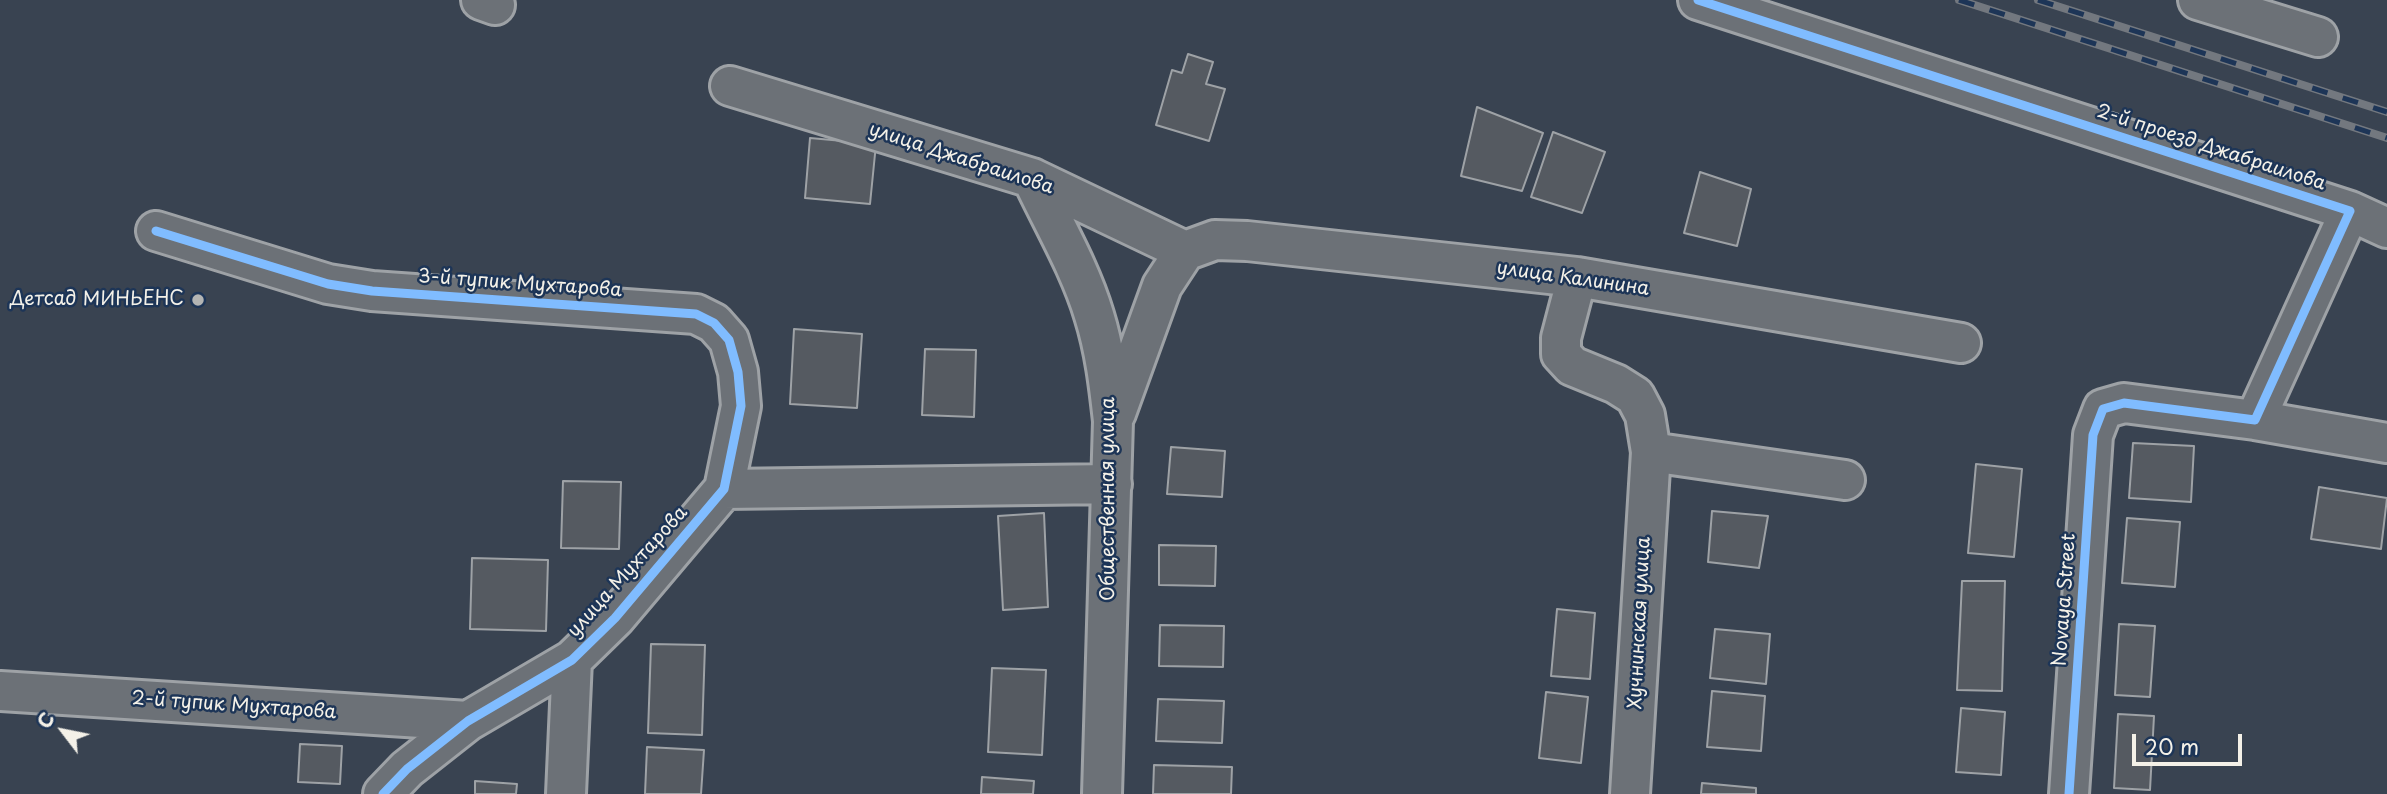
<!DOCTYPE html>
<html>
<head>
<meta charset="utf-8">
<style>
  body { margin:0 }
  #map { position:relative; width:2387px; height:794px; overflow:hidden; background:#394351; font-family:"Playpen Sans",sans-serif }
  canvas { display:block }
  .north { position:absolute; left:28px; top:696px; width:70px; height:70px; -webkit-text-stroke:5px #1d3557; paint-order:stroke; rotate:302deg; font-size:19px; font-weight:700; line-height:28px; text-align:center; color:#f4f1e8 }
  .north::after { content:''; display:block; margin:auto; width:24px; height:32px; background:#f4f1e8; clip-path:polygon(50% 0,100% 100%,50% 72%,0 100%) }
  .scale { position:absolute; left:2132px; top:734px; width:110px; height:32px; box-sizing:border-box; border:4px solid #f4f1e8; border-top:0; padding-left:9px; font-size:21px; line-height:24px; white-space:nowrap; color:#f4f1e8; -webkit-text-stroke:5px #1d3557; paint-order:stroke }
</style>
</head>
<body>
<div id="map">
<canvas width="2387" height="794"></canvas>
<div class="north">С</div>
<div class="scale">20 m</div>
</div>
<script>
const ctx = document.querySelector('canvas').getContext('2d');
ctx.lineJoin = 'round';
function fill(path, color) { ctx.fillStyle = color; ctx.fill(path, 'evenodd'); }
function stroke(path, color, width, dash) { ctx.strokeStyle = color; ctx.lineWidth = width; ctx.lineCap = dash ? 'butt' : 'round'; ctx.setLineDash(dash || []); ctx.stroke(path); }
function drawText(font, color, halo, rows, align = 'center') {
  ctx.font = font + ' "Playpen Sans",sans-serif'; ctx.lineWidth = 5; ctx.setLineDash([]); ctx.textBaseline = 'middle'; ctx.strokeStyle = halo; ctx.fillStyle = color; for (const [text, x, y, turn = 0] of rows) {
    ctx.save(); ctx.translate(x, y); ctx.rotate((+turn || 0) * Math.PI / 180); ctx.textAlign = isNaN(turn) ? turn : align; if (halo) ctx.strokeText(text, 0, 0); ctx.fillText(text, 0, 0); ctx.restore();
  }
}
const building = new Path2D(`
  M1188,54l25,8 -7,22 19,5 -16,52 -53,-16 16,-55 10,3z
  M1477,107l66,26 -21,58 -61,-15z
  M1553,132l52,20 -23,61 -51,-16z
  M810,138l66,6 -6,60 -65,-6z
  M1700,172l51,17 -14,57 -53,-13z
  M794,329l68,5 -5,74 -67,-4z
  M925,349l51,1 -2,67 -52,-2z
  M2133,443l61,3 -3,56 -62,-4z
  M1171,447l54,4 -3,46 -55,-3z
  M1976,464l46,5 -8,88 -46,-4z
  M563,481l58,1 -2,67 -58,-1z
  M2319,487l68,11 -6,51 -70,-10z
  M1712,511l56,5 -9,52 -51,-6z
  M1044,513l4,94 -45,3 -5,-94z
  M2127,518l53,4 -5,65 -53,-4z
  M1159,545l57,1 -1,40 -56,-1z
  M472,558l76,2 -2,71 -76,-2z
  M1962,581h43l-3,110 -45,-1z
  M1557,609l38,4 -5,66 -39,-3z
  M2119,624l36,2 -5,71 -35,-2z
  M1160,625l64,1 -1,41 -64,-1z
  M1715,629l55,5 -4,50 -56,-6z
  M651,644l54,1 -3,90 -54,-2z
  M992,668l54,2 -4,85 -54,-3z
  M1712,691l53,5 -4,55 -54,-4z
  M1546,692l42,5 -7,66 -42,-5z
  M1158,699l66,2 -2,42 -66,-2z
  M1961,708l44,4 -4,63 -45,-3z
  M2118,714l36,2 -4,74 -36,-2z
  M300,744l42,2 -2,38 -42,-2z
  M647,747l57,3 -3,44h-56z
  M1154,765l78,2 -1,27h-78z
  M982,777l52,4 -1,13h-52z
  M475,781l42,3 -1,10h-41z
  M1702,783l54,5v6h-55z`);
const minor = new Path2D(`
  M481,0l14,5
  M1698,0l652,211 -95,209 -131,-17 -21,6 -10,26 -24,359
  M2198,0l120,37
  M730,86l302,92 153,73
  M1032,178c21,45 48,90 62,137 11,35 15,70 19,106l-11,373
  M2350,211l37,17
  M156,231l172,53 44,7 324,23 18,9 15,17 9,32 3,34 -17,83 -109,129 -43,42 -104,61 -61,48 -24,25
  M1185,251l30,-11 32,1 330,36 384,66
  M1577,277l-16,61v16l11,12 44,18 19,12 10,19 6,37 194,28
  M1116,413l46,-127 23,-35
  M2255,420l132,23
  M724,489l388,-5
  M0,691l468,30
  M566,794l6,-134
  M1630,794l21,-342`);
const rail = new Path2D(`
  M1959,0l428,138
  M2038,0l349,112`);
const cycleway = new Path2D(`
  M1698,0l652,211 -95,209 -131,-17 -21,6 -10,26 -24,359
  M156,231l172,53 44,7 324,23 18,9 15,17 9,32 3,34 -17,83 -109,129 -43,42 -104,61 -61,48 -24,25`);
const markers = [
  [198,300,7,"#b3b4b3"]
];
const streetNames = [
  ["2-й проезд Джабраилова",2211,148,18],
  ["улица Джабраилова",961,159,18],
  ["улица Калинина",1573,279,8],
  ["3-й тупик Мухтарова",520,284,4],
  ["Общественная улица",1109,499,-90],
  ["улица Мухтарова",628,572,-48],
  ["Novaya Street",2065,600,-86],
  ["Хучнинская улица",1640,623,-87],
  ["2-й тупик Мухтарова",234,706,4]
];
const poiNames = [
  ["Детсад МИНЬЕНС",184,300]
];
fill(building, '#555a61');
stroke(building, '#9ea2a6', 2);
stroke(minor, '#9ea2a6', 44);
stroke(minor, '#6c7177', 38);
stroke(rail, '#73787f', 8);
stroke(rail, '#1d3557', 5, [16]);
stroke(cycleway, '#80bcff', 9);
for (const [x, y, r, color] of markers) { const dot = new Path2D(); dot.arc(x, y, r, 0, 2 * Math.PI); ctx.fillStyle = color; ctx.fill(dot); stroke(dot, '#1d3557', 2.5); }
drawText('19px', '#f4f1e8', '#1d3557', streetNames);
drawText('19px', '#f4f1e8', '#1d3557', poiNames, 'right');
</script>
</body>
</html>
